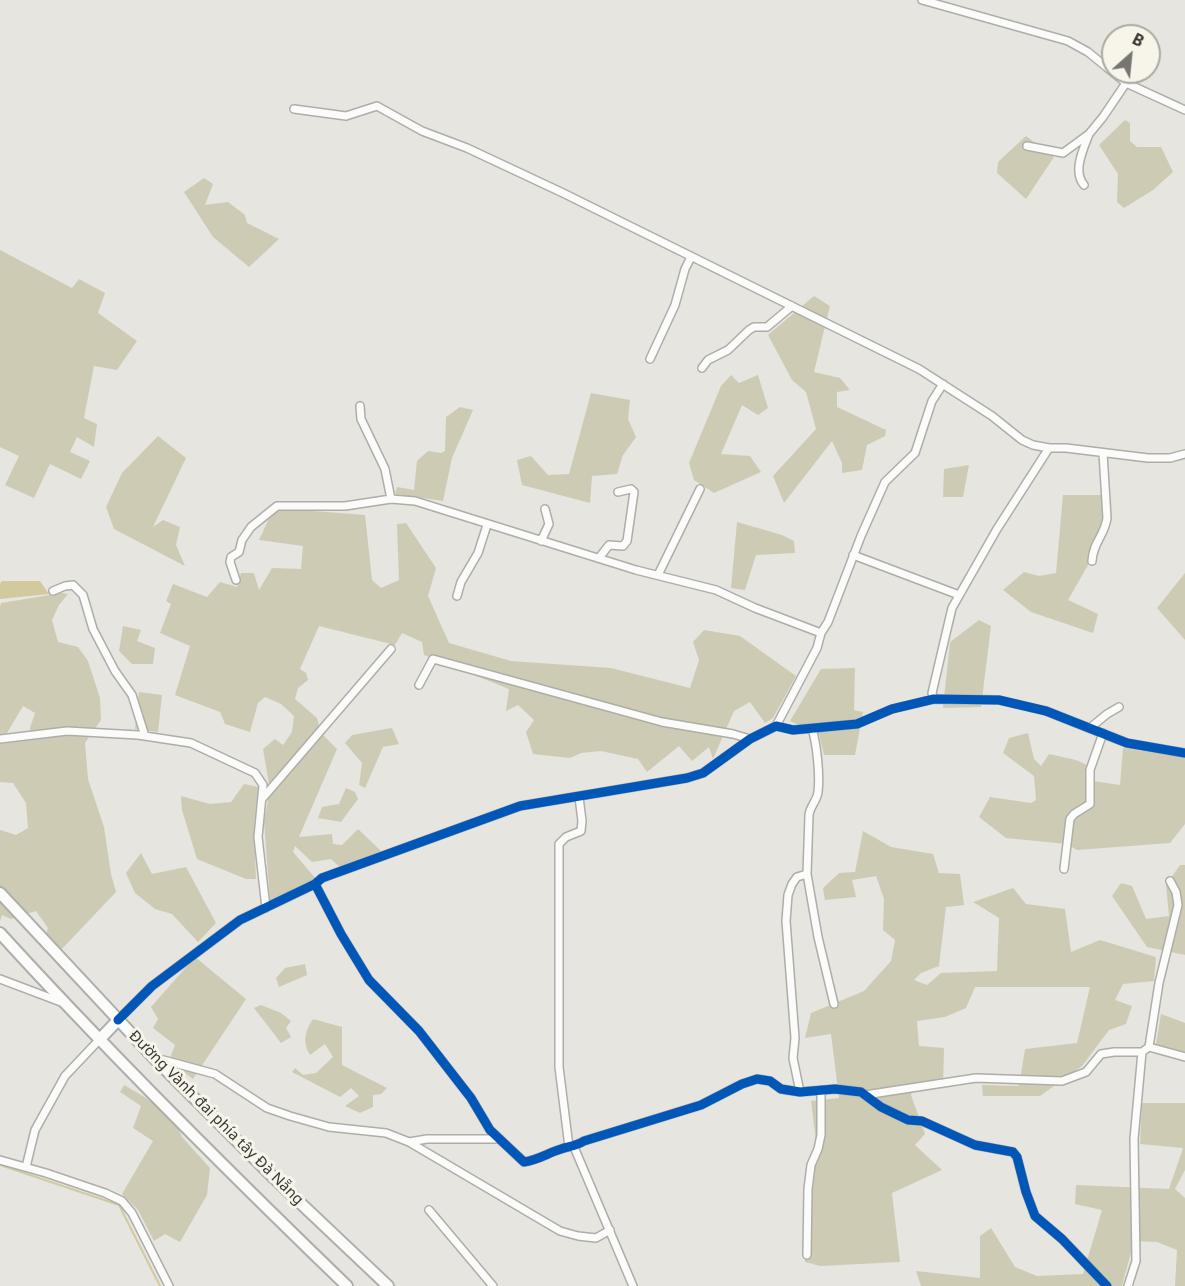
<!DOCTYPE html>
<html>
<head>
<meta charset="utf-8">
<style>
  body { margin:0 }
  #map { position:relative; width:1185px; height:1286px; overflow:hidden; background:#e6e5df; font-family:"Noto Sans",sans-serif }
  canvas { display:block }
  .north { position:absolute; left:1101px; top:24px; width:60px; height:60px; box-sizing:border-box; background:#f7f5ea; border:2px solid #aba9a1; border-radius:50%; rotate:27deg; font-size:16px; font-weight:700; line-height:24px; text-align:center; color:#393834 }
  .north::after { content:''; display:block; margin:auto; width:21px; height:27px; background:#767570; clip-path:polygon(50% 0,100% 100%,50% 72%,0 100%) }
</style>
</head>
<body>
<div id="map">
<canvas width="1185" height="1286"></canvas>
<div class="north">B</div>
</div>
<script>
const ctx = document.querySelector('canvas').getContext('2d');
ctx.lineJoin = 'round';
function fill(path, color) { ctx.fillStyle = color; ctx.fill(path, 'evenodd'); }
function stroke(path, color, width, dash) { ctx.strokeStyle = color; ctx.lineWidth = width; ctx.lineCap = dash ? 'butt' : 'round'; ctx.setLineDash(dash || []); ctx.stroke(path); }
function drawText(font, color, halo, rows, align = 'center') {
  ctx.font = font + ' "Noto Sans",sans-serif'; ctx.lineWidth = 6; ctx.setLineDash([]); ctx.textBaseline = 'middle'; ctx.strokeStyle = halo; ctx.fillStyle = color; for (const [text, x, y, turn = 0] of rows) {
    ctx.save(); ctx.translate(x, y); ctx.rotate((+turn || 0) * Math.PI / 180); ctx.textAlign = isNaN(turn) ? turn : align; if (halo) ctx.strokeText(text, 0, 0); ctx.fillText(text, 0, 0); ctx.restore();
  }
}
const green = new Path2D(`
  M1125,120l5,3v18l7,6h24l12,25 -20,18 -29,18 -7,-6 1,-28 -19,-29z
  M1026,136l28,21 -28,42 -29,-26 1,-11z
  M204,178l9,6 -8,21 23,-3 17,13 2,8 32,16 -30,28 -36,-30 -29,-45z
  M0,250l72,38 7,-9 26,14 -7,20 39,28 -20,29 -23,-4 -10,52 13,6 -3,23 -17,-10 -7,15 20,9 -9,18 -31,-15 -16,34 -29,-13 14,-29 -19,-9z
  M814,296l16,10 -16,66 26,6 10,12 -13,2v15l49,23 -1,6 -18,9 -5,25 -20,3v-10l-10,-22 -48,62 -11,-27 43,-47 -10,-37 -14,-12 -24,-45z
  M731,375l8,8 19,-8 10,33 -10,7 -16,-10 -21,49 29,2 11,16 -47,21 -20,-13 -5,-17 32,-77z
  M591,393l39,7 -2,19 8,18 -13,18 -6,19 -25,2 -2,27 -68,-18 -5,-25 14,-4 17,19 21,-1z
  M460,407l13,3 -21,48 -9,43 -48,-7 2,-7 17,3 3,-29 11,-10 13,2 4,-2 1,-34z
  M158,436l28,22 -33,69 10,-7 17,7 -4,18 9,21 -71,-37 -8,-22 16,-34z
  M969,465l-6,32h-20l1,-28z
  M1063,495h46l-5,33 -13,18v14l-23,40 30,14 -5,19 -62,-21 -28,-22 21,-18 15,4 17,-3z
  M274,508l91,7 7,65 9,8 18,-8 -2,-56 9,-1 30,45 -8,28 21,47 62,18 100,7 79,20 9,-28 -6,-18 11,-12 36,6 56,40 -23,42 -8,5 -15,-21 -16,9 -21,48 -4,-12 -17,14 -13,-15 -32,26 -9,-13 -37,-8 -20,2 -11,5 -37,-4 -7,-22 8,-12 -16,-15 -12,6 3,-22 -85,-34 -2,-13 -20,-9 -7,12 -76,-19 -19,43 6,4 2,7 -10,8 -3,11 22,19 4,15 16,16 -38,88 33,-3 1,10 9,1 16,-16 23,22 -41,16 -9,-8 -19,3 -17,-16 -2,6 23,27 -46,22 -6,-80 6,-31 -7,-41 12,-10 8,6 9,-13 2,-16 -13,-12 -16,-7 -7,6 -8,29 -25,-8 -5,-12 -45,-17 15,-49 -30,-13 11,-29 -5,-3 7,-17 34,13 13,-15 17,5 4,-14h13l5,17 13,-22 29,1 2,-23 -44,-6z
  M737,522l45,13 12,6 1,12 -39,2 -11,35 -14,-2z
  M1185,573v67l-28,-32z
  M62,593l6,1 -9,11 -7,15 6,22 20,5 10,14 12,37 1,22 -16,23 3,36 16,48 7,47 5,18 -57,60 -15,-12 4,-12 -12,-17 -25,8 -9,-4 -2,6v-91l16,5 12,-7 -2,-25 -13,-20 -13,-1v-38l31,-4 -1,-12 5,-15 -12,-7 -16,27 -7,1v-127l1,-4z
  M979,620l12,6 -10,81 -38,1 7,-66z
  M123,626l18,4 -4,11 18,7 -2,16h-21l-13,-13z
  M855,668l-1,42 9,2 -8,43h-31l-5,-21 -29,-13 31,-52z
  M139,692l23,3 -4,37 -23,-3z
  M392,728l7,16 -16,3 -18,41 -6,-3 3,-22 -17,-20 7,-8z
  M1028,733l6,26 7,7 8,-12 27,6 15,7 1,14 28,4 3,-37 62,9v67l-15,19 -93,7 -10,-6 -61,-6 -27,-21 11,-20 41,6 5,-3 -2,-24 -31,-23 6,-15z
  M244,784l14,3 -4,39 2,53h-10l-49,-20 -15,-49 -1,-14 29,8 21,-2z
  M346,788l9,4 3,7 -17,23 -23,-4 4,-11 17,-3z
  M863,831l28,16 42,7 6,19 21,1 4,31 -18,2 -7,59 -18,7 -7,7 13,5 14,-12 56,-2 2,-53 -26,-16 40,-14 13,16 39,5 6,43 29,-12 56,17 -2,24 -31,3 -8,16 17,6 -6,18 -17,6 -27,36 -42,30h-57l-1,-11 37,1 6,-37 52,-6 13,-56h-115l-9,21 -21,9 -28,4 2,25 25,2 -1,38 -30,4 -2,5 14,39 -10,11 27,25 -50,23 8,69 -80,4 -15,-4v-88l11,-32 -5,-41 28,-3 -8,-64 -26,4 6,-25 53,-22 27,-30 4,-21 -12,-10 1,-31 -8,-23 -24,4 4,17 -31,3 -2,-12 16,-15 16,-1z
  M141,853l11,21 34,-7 30,56 -18,19 -26,-28 -17,-5 -20,-16 -9,-20z
  M1180,865h5v90l-38,-8 -35,-51 9,-13 11,3 14,33 23,-3 -3,-31z
  M195,957l51,42 -53,80 -24,-18 6,-16 -22,-17 5,-9 -7,-12z
  M305,964l2,11 -28,12 -3,-9 9,-10z
  M261,1005l20,8 10,8 -5,7 5,9 -10,6 -27,-35z
  M1161,1014l24,9v30l-29,-9z
  M313,1019l29,8v38l45,23 -6,6 -8,1v12l-13,6 -15,-7 14,-10 -8,-8 -11,9 -48,-25 3,-4 8,7 13,-2 17,-16 -8,-13 -15,11c-8,-13 -5,-24 3,-36z
  M124,1085l19,11 31,22 8,19 28,31 -3,27 -27,47 -15,-8 -11,7 -16,-31 -16,-16 31,-53 -20,-13 8,-22 -21,-14z
  M1142,1103h43v67l-10,19 10,9v88h-10l2,-36 -20,-8 -23,-1 -12,45h-201l-5,-15 64,7v-42l11,-8 24,39 22,9 46,-2 19,-64 -27,-6 1,-19 93,4 14,-41 -43,-4z`);
const water = new Path2D(`
  M2,581h38l9,13 -49,5v-15z`);
const stream = new Path2D(`
  M0,1165l119,40 41,81`);
const street = new Path2D(`
  M922,0l146,41 20,11 38,31 59,27
  M294,109l52,7 31,-10 45,25 45,17 96,45 356,176 73,47 30,24 11,5 16,3h17l82,10h22l15,-4
  M1027,146l36,7 26,-19 14,-17 23,-34
  M1084,185c-12,-14 0,-37 5,-51
  M650,359l25,-54 10,-36 6,-12
  M702,368l6,-8 20,-10 21,-20 5,-3h13l25,-21
  M360,406l1,13 24,50 6,30
  M541,541l8,-17 -4,-15
  M853,555l106,40
  M599,558l10,-13 14,1 4,-5 7,-49 -3,-3 -13,3
  M1092,561c1,-19 13,-26 15,-43l-4,-65
  M658,575l42,-86
  M236,580l-6,-18 1,-5 8,-5 3,-12 9,-13 26,-21h68l46,-7 24,2 221,69 80,20 39,18 66,25
  M53,591l12,-5 8,-1 10,10 10,34 22,42 17,24 13,41
  M457,596l4,-14 17,-29 9,-28
  M419,685l14,-26 229,63 71,12 17,5
  M934,699l-2,-6 20,-85 45,-79 52,-81
  M776,726l41,-78 4,-15 7,-11 33,-86 24,-54 30,-29 17,-52 11,-17
  M1090,728l17,-14 12,-7
  M812,729c5,15 8,47 6,63 -1,9 -8,14 -9,23l-2,59 11,63 16,67
  M0,739l67,-8 71,4 53,8 64,30 8,12 -5,52 8,71
  M262,799l129,-150
  M1064,869l6,-50 4,-5 16,-10v-34l13,-37
  M315,884l26,50 28,46 50,51 52,67 19,32 34,32c14,-2 24,-9 37,-13 9,-3 15,-3 23,-8l117,-36 41,-21 15,-5 13,2 11,8 19,3 35,-3 26,3 20,15 27,13 14,1 53,24 38,7 4,5 9,35 9,24 27,23 45,47
  M0,979l61,23
  M118,1020l34,-34 88,-66 75,-36 7,-6 198,-72 167,-28 16,-5 47,-34 26,-13 17,4 64,-6 35,-15 42,-10 65,1 47,11 81,32 58,10
  M1149,1047l36,10
  M156,1058l59,16 52,34 23,8 39,11 57,6 23,9 151,89 18,5 18,2 14,-8
  M800,1092l-7,-34 2,-20 -9,-117 2,-26 4,-11 5,-7 10,-3
  M865,1095l111,-17 86,3 24,-9 15,-18 13,-2h28
  M409,1142l18,-3h73
  M569,1147l-10,-80v-223l7,-7 15,-6 1,-10 -3,-24
  M574,1147l59,139
  M0,1160l46,13 59,20 17,8 10,12 37,73
  M26,1167l9,-37 30,-54 35,-37
  M429,1210l64,76
  M807,1255l1,-66 3,-24 7,-16 3,-14v-45
  M1128,1286l8,-25 -2,-122 8,-87 7,-5 10,-64 19,-78 -2,-13 -6,-11`);
const primary = new Path2D(`
  M0,893l154,165 120,120 114,108
  M0,933c111,122 228,238 347,353
  M100,1039l18,-19`);
const cycleway = new Path2D(`
  M315,884l26,50 28,46 50,51 52,67 19,32 34,32c14,-2 24,-9 37,-13 9,-3 15,-3 23,-8l117,-36 41,-21 15,-5 13,2 11,8 19,3 35,-3 26,3 20,15 27,13 14,1 53,24 38,7 4,5 9,35 9,24 27,23 45,47
  M118,1020l34,-34 88,-66 75,-36 7,-6 198,-72 167,-28 16,-5 47,-34 26,-13 17,4 64,-6 35,-15 42,-10 65,1 47,11 81,32 58,10`);
const streetNames = [
  ["Đường Vành đai phía tây Đà Nẵng",216,1118,45]
];
fill(green, '#cecbb5');
fill(water, '#d1ca9f');
stroke(stream, '#d1ca9f', 2);
stroke(street, '#aeada9', 10);
stroke(primary, '#aeada9', 14);
stroke(street, '#fbfbfa', 7);
stroke(primary, '#fbfbfa', 10);
stroke(cycleway, '#0057b8', 9);
drawText('15px', '#393834', '#f7f5ea', streetNames);
</script>
</body>
</html>
